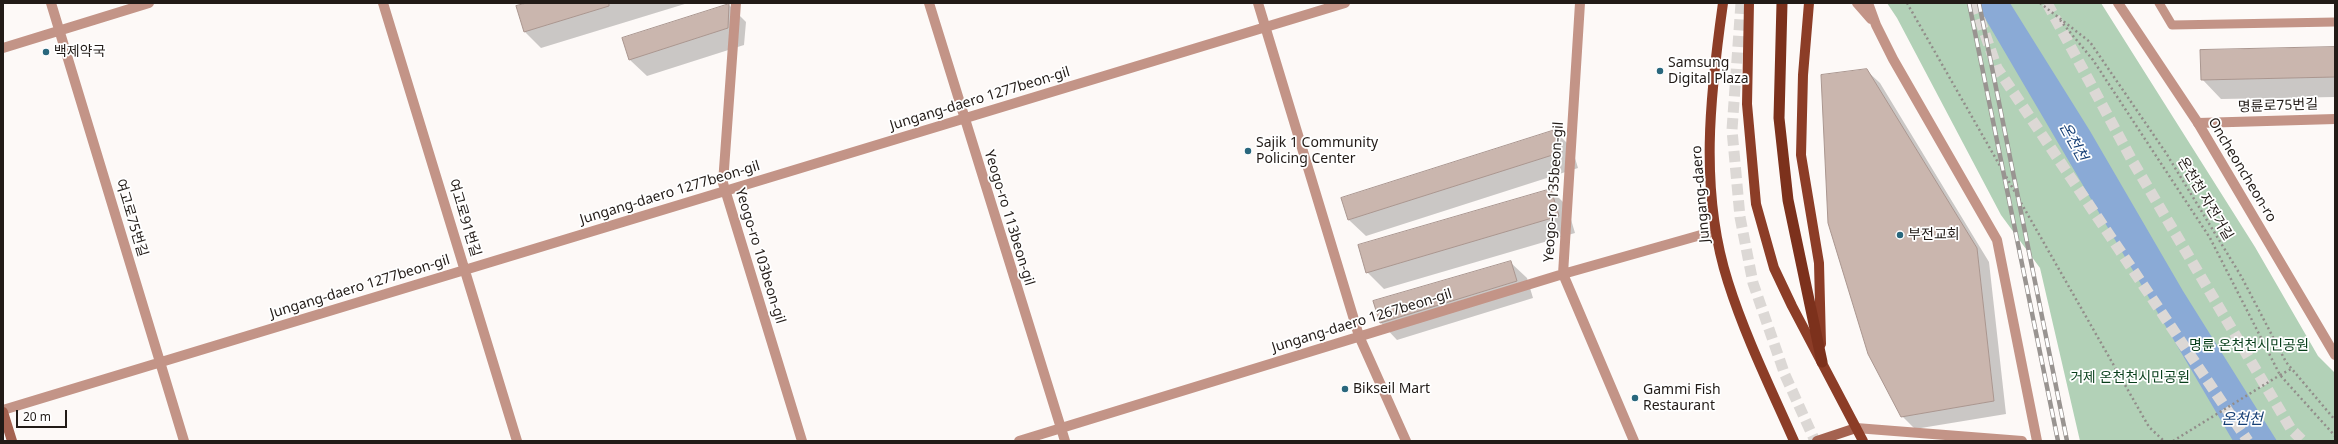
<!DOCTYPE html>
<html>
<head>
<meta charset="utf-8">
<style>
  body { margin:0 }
  #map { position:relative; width:2338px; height:444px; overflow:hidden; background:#fdf9f7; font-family:"Noto Sans",sans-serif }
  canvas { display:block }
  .frame { position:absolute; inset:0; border:4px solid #221b17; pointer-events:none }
  .scale { position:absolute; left:16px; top:410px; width:51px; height:18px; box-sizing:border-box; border:2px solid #221b17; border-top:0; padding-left:5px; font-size:12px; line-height:14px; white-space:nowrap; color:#221b17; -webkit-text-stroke:3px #fff; paint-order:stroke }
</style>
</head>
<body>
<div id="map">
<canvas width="2338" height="444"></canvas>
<div class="frame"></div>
<div class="scale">20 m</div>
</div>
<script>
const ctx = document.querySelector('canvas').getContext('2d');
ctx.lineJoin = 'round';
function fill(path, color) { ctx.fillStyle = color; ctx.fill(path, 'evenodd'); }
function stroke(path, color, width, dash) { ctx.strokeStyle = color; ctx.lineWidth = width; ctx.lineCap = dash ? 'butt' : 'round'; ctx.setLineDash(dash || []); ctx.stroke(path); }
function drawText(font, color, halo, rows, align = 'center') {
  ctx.font = font + ' "Noto Sans","Noto Sans KR",sans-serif'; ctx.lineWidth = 3.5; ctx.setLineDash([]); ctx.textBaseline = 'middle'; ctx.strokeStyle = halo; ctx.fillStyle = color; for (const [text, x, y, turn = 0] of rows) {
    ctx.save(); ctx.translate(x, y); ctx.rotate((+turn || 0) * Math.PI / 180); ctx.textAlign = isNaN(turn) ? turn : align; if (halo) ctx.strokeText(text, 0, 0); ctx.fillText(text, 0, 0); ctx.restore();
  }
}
const green = new Path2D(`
  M1887,3h214l154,244 63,109 17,17v68h-255l-40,-173 -39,-53 -104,-197z`);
const water = new Path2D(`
  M1976,3h34l80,128 93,160 94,150h-44z`);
const shadow = new Path2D(`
  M531,3h157l-147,45 -16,-16z
  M729,5l17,17 -2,23 -97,31 -17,-16 -6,-21z
  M2335,48v49l-114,2 -19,-20z
  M1866,70l14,13 109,179 17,152 -91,15 -13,-13z
  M1555,131l17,17 6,20 -212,68 -17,-16z
  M1551,190l16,16 8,27 -191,56 -17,-17z
  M1510,262l17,16 6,20 -136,42 -16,-17 -6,-21z`);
const building = new Path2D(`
  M527,3h82v3l-85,26 -8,-26z
  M729,4l-1,24 -99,32 -7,-22z
  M2335,47v30l-134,3 -1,-30z
  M1867,69l110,179 17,153 -93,16 -33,-63 -40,-131 -7,-148z
  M1555,130l7,22 -214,68 -7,-22z
  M1551,189l8,27 -193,57 -8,-28z
  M1511,261l6,20 -137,42 -7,-22z`);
const trunkTunnel = new Path2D(`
  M1741,3l-9,127 8,87 13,66 32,92 30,66
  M1974,3l23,65 251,373
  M2047,3l86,159 158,267 12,12`);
const path = new Path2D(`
  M1907,3l242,424 15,14
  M2040,3l50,39 76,111 75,123 45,86 49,58
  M2060,20l33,40 117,178 70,137 55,61
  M2280,375l11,-6`);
const service = new Path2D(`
  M2159,3l13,22 163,-3`);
const minor = new Path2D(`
  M51,3l133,438
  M383,3l134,438
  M736,3l-13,180 79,258
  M929,3l136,438
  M1258,3l101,333 47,105
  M1580,3l-17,271 71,167
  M1857,3l14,16
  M1868,3l8,22 17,34 104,181 40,201
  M3,48l146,-45
  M2198,123l137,-4
  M3,410l1342,-407
  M1856,428l166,13
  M1019,441l544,-167 152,-43`);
const tertiary = new Path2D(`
  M2118,3l80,120 137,232`);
const secondary = new Path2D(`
  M3,412l9,29
  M1817,441l39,-13`);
const primary = new Path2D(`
  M1723,3c-13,92 -24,189 5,279 17,54 43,107 66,159
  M1749,3l-2,101 9,100 18,64 18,38 71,135
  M1809,3l-6,72 -2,80 18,108 2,81`);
const trunk = new Path2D(`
  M1782,3l-3,115 9,82 34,162`);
const rail = new Path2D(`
  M1969,3l89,438
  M1979,3l88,438`);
const pathBridge = new Path2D(`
  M2173,441l107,-66`);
const markers = [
  [46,52,4,"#29677d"],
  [1660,71,4,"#29677d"],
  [1248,151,4,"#29677d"],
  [1900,235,4,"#29677d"],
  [1345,389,4,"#29677d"],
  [1635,398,4,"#29677d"]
];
const poiNames = [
  ["백제약국",54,52],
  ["Samsung",1668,63],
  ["Digital Plaza",1668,79],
  ["Sajik 1 Community",1256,143],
  ["Policing Center",1256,159],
  ["부전교회",1908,235],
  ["Bikseil Mart",1353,389],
  ["Gammi Fish",1643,390],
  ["Restaurant",1643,406]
];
const streetNames = [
  ["Jungang-daero 1277beon-gil",980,99,-17],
  ["명륜로75번길",2278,106,-2],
  ["Oncheoncheon-ro",2242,170,59],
  ["Yeogo-ro 135beon-gil",1554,192,-86],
  ["Jungang-daero 1277beon-gil",670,193,-17],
  ["Jungang-daero",1701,194,-95],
  ["온천천 자전거길",2205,199,59],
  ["여고로75번길",131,218,73],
  ["여고로91번길",464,218,73],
  ["Yeogo-ro 113beon-gil",1009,218,73],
  ["Yeogo-ro 103beon-gil",760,256,73],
  ["Jungang-daero 1277beon-gil",360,287,-17],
  ["Jungang-daero 1267beon-gil",1362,321,-17]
];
const parkNames = [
  ["명륜 온천천시민공원",2249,346],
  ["거제 온천천시민공원",2130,378]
];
const waterNames = [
  ["온천천",2073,142,61],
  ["온천천",2242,420]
];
fill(green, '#b2d1b7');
fill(water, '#8aaad6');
fill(shadow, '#0003');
fill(building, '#cab6ae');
stroke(building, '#aa968f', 1);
stroke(trunkTunnel, '#dcd8d5', 11, [11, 5.5]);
stroke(path, '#928d8a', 2.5, [2, 3]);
stroke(service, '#c39487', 9);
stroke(minor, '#c39487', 10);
stroke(tertiary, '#c39487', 10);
stroke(secondary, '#a46250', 10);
stroke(primary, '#8c3d27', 10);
stroke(trunk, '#7c311c', 11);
stroke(rail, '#999491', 4.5);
stroke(rail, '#fff', 3, [9]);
stroke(pathBridge, '#928d8a', 2.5, [2, 3]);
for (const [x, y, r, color] of markers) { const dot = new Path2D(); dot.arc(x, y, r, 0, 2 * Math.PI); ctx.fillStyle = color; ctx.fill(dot); stroke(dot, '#fff', 1.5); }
drawText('14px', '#221b17', '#fff', poiNames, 'left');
drawText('14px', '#221b17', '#fff', streetNames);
drawText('14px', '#083f1b', '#fff', parkNames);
drawText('italic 15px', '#163f75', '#fff', waterNames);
</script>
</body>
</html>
